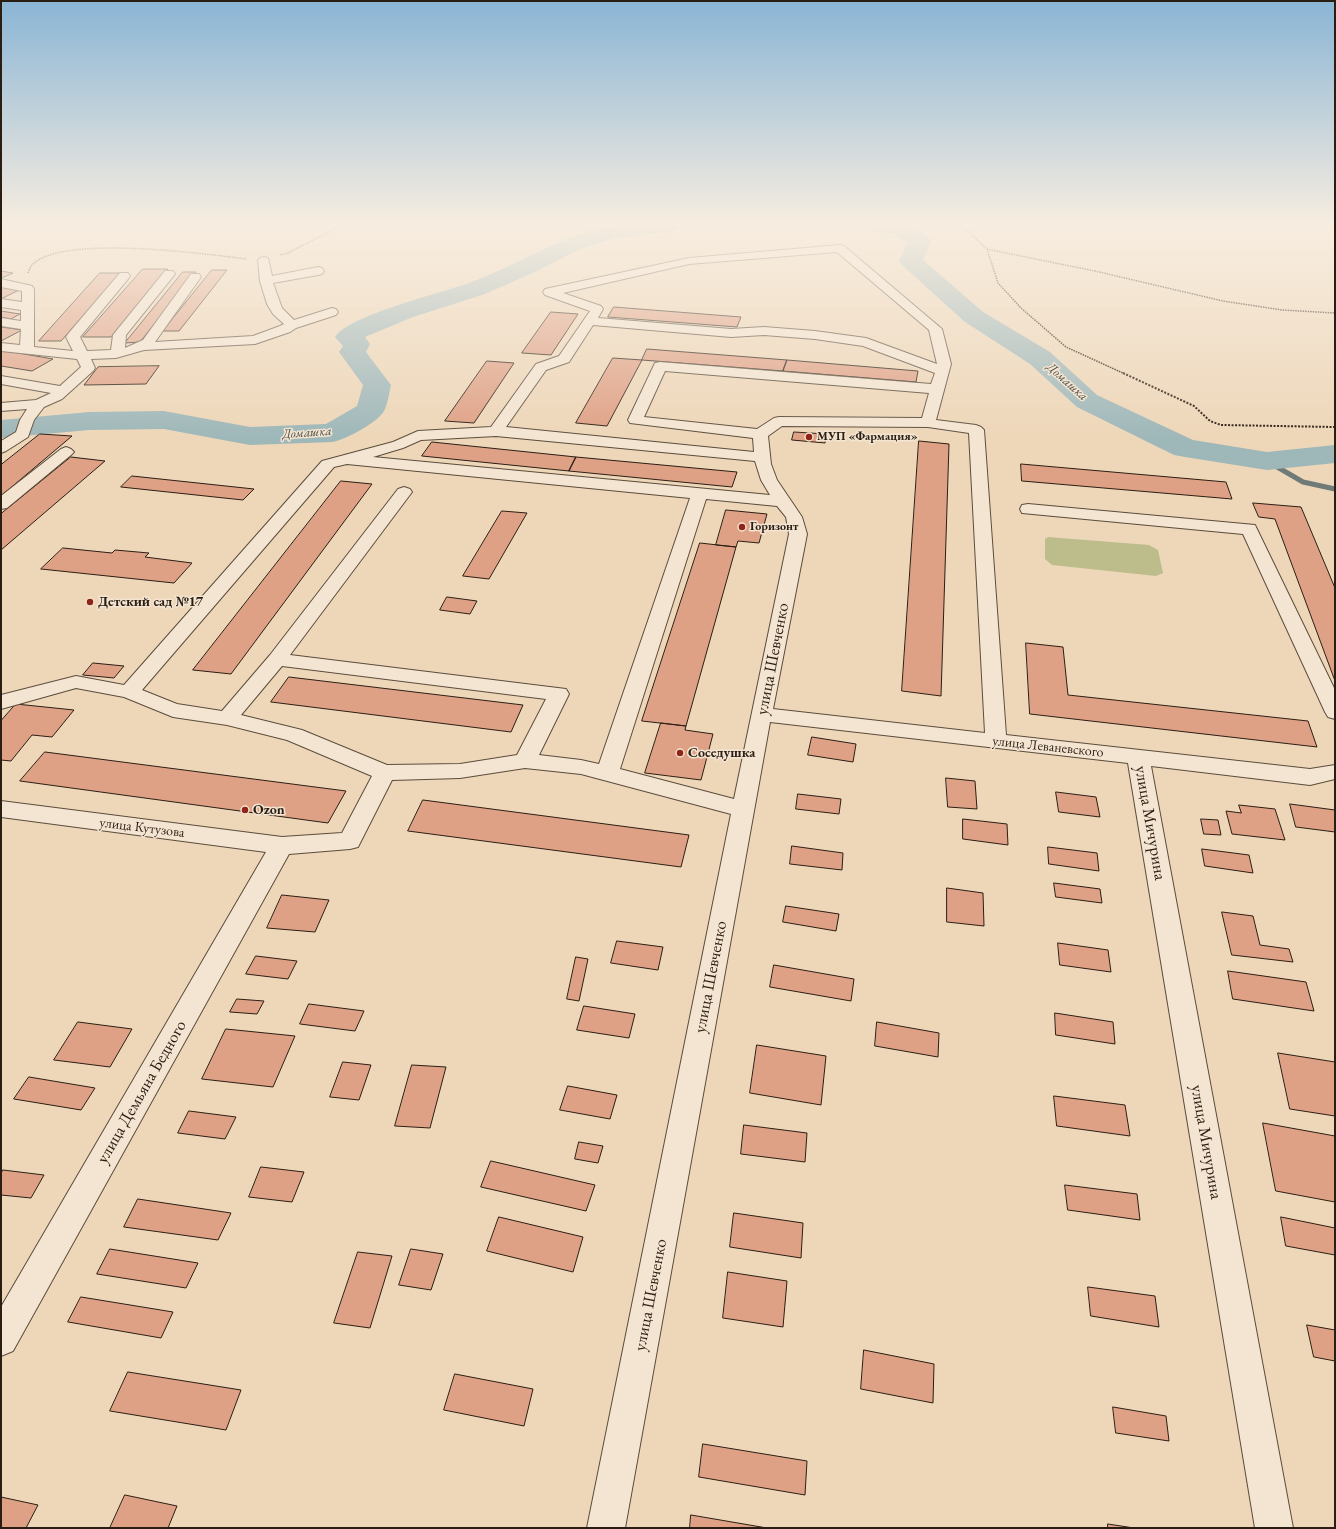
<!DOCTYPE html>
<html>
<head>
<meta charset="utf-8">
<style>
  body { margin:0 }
  #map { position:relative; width:1336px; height:1529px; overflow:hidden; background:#eed7b9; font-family:"EB Garamond",serif }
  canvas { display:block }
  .frame { position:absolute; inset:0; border:2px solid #2a1e13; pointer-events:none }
</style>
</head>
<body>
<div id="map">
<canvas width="1336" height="1529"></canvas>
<div class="frame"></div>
</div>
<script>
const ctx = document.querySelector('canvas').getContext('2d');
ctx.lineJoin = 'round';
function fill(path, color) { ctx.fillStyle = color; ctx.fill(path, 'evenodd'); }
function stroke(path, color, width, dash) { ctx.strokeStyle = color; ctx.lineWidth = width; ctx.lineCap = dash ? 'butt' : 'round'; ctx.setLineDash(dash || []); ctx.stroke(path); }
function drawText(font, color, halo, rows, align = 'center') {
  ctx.font = font + ' "EB Garamond",serif'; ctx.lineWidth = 3; ctx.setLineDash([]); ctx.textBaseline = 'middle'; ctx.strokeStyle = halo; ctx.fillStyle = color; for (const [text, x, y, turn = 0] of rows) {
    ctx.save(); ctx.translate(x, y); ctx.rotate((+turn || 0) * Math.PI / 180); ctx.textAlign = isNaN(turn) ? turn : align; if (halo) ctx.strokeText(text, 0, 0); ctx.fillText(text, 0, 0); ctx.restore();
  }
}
const green = new Path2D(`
  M1048,537l101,8 9,5 5,23 -7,3 -104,-11 -7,-6v-20z`);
const stream = new Path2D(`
  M1267,461l36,21 32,7`);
const river = new Path2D(`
  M619,225h60l-3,5 -8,2 -52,6 -36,11 -43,22 -52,23 -72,23 -48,20 5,7 -4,8 25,33c-2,8 -3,17 -6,24 -5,13 -39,30 -52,33l-83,3 -86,-16 -75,1 -88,8v-18l88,-8 75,-1 86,16 76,-3 31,-18 6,-21 -24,-33 4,-6 -8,-9c15,-22 103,-43 131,-53 52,-18 98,-52 153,-59z
  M868,225c22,-2 49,-4 63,16l-8,19 60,52 67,40 47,43 96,45 74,12 68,-7v18l-68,7 -82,-13 -11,-2 -97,-48 -47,-43 -65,-42 -62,-56 -4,-5 9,-18 -14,-9 -23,-4z`);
const building = new Path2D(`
  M143,269h25l-57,68h-28z
  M212,270h15l-48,61h-16z
  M1,271l12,2 -9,4h-3z
  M183,272h13l-56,70 -15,1z
  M100,273h21l-60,68h-22z
  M1,286l20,3 -20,10z
  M614,307l127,10 -4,10 -129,-10z
  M1,311l19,3 -9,5 -10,-2z
  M551,312l27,2 -27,41 -29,-2z
  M1,327l21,3 -21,11z
  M647,349l140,11 -4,11 -141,-11z
  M1,350l52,9 -21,12 -31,-5z
  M613,358l29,2 -35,66 -31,-3z
  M787,360l131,11 -2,11 -133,-11z
  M487,361l27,2 -40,60 -29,-2z
  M159,366l-13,18 -62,1 14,-18z
  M794,432l32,2 -1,9 -33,-3z
  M40,434l32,2 -71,60v-31z
  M919,441l30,3 -8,252 -39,-5z
  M432,442l144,15 -7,14 -147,-15z
  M71,457l34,4 -104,89v-36z
  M576,457l161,15 -5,15 -163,-16z
  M1021,464l205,18 6,17 -210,-18z
  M132,476l122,13 -11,11 -122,-13z
  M341,481l31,3 -141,190 -38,-4z
  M1253,503l48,4 34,81v93l-60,-162 -16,-2z
  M726,510l41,4 -8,29 -21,-2 -2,6 -20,-2z
  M502,511l25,2 -38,66 -26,-3z
  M700,543l36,4 -50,179 -44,-5z
  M63,548l49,5 3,-3 34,3 -4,4 47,6 -18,20 -133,-14z
  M447,597l30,4 -7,13 -30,-4z
  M1026,643l37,4 5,48 240,26 9,26 -287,-33z
  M93,663l31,3 -10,12 -31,-3z
  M289,677l234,28 -12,27 -240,-30z
  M16,704l58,6 -22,27 -20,-2 -21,26 -10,-1v-39z
  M661,723l25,3 -1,4 28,4 -12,46 -56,-7z
  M812,737l44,7 -3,18 -45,-7z
  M45,752l301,39 -18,32 -308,-42z
  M946,778l29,3 2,28 -29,-2z
  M1056,792l40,5 4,20 -41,-5z
  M798,794l43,5 -2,15 -43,-5z
  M423,800l266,35 -8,32 -273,-36z
  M1290,804l45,6v22l-39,-5z
  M1239,805l36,4 10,31 -53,-6 -6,-23 15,2z
  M963,819l44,5 1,21 -45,-6z
  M1201,819l17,1 3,15 -17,-1z
  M792,846l51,7 -1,17 -52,-6z
  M1048,847l49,6 2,18 -50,-7z
  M1202,849l47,6 4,18 -48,-7z
  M1054,883l46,6 2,14 -46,-6z
  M947,888l36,5 1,33 -37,-4z
  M282,895l47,5 -14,32 -48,-4z
  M786,906l53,8 -3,17 -53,-9z
  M1222,912l31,4 7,29 29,4 4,13 -61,-7z
  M617,941l46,6 -5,23 -47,-7z
  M1058,943l50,7 3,22 -51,-7z
  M256,956l41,5 -9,18 -42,-5z
  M576,957l12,2 -9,42 -12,-2z
  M774,965l80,14 -3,22 -81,-14z
  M1228,971l78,11 8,29 -81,-12z
  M237,999l27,2 -7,13 -27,-2z
  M309,1004l55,7 -9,20 -55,-7z
  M584,1006l51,8 -6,24 -52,-8z
  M1055,1013l58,9 2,22 -59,-9z
  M78,1022l54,7 -22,38 -56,-7z
  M877,1022l62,11 -1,24 -63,-11z
  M226,1029l69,7 -22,51 -71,-8z
  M757,1045l69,11 -5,49 -71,-12z
  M1278,1053l57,9v54l-45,-7z
  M343,1062l28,3 -12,35 -29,-3z
  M412,1065l34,2 -16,61 -35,-2z
  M29,1077l66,11 -14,22 -67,-11z
  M568,1086l49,9 -7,24 -50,-9z
  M1054,1096l71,9 5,31 -73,-10z
  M189,1111l47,6 -11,22 -47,-6z
  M1263,1123l72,13v66l-59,-11z
  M744,1125l63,8 -2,29 -64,-8z
  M579,1142l24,4 -5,17 -23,-4z
  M491,1161l104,24 -9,26 -105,-24z
  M261,1167l43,5 -12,30 -43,-5z
  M3,1170l41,5 -13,23 -30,-3v-21z
  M1065,1185l72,9 3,26 -72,-10z
  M138,1199l93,14 -13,27 -94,-13z
  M734,1213l69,10 -2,35 -71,-11z
  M499,1217l84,20 -10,35 -86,-21z
  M1281,1217l54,11v27l-49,-9z
  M110,1249l88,14 -12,25 -89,-14z
  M411,1249l32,5 -12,36 -32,-5z
  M358,1252l34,4 -22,72 -36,-5z
  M728,1272l59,9 -4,46 -60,-9z
  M1088,1287l67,9 4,31 -68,-11z
  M81,1297l92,15 -12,26 -93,-16z
  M1307,1325l28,5v31l-21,-4z
  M864,1350l70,14 -1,39 -72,-14z
  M128,1372l113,18 -15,40 -116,-19z
  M455,1374l78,15 -9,37 -80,-16z
  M1113,1407l53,9 3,25 -53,-8z
  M703,1444l104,17 -2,34 -106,-18z
  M125,1495l52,11 -9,22h-58z
  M1,1497l37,8 -12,23h-25z
  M691,1515l76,13h-77z
  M1108,1524l26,4h-26z`);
const pathFar1 = new Path2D(`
  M961,225l26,24 108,22 128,30 59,9 53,3
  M987,249l11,34 23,25 45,39 59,27
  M280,255l8,-2 54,-28
  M28,273c1,-2 2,-6 4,-8 29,-31 173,-11 215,-6`);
const path = new Path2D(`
  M1123,373l71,33 16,15 11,4 114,2`);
const minor = new Path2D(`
  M840,245l4,1 98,83 9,35 -15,56 40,5 5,2 3,3 22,305 304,34 25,-4v14l-25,6 -159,-19 142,762h-38l-127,-765 -358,-41 -145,806h-38l144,-714 -150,-40 -56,-6 -65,10 -68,2 -34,67 -8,2 -61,5 -276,497 -12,5v-49l265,-455 -265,-35v-16l281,36 60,-4 30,-57 -85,-36 -60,-15 -54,-8 -49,-20 -48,-9 -75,21v-14l75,-19 48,9 198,-224 71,-19 25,-11 73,-4 45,-63 23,-8 31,-45 -45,-16 -2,-3 2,-3 144,-31zM837,252l92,78 8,34 -71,-26 -51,-7 -51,-4 -33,2 -133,-11 5,-9 -2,-3 -38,-13 126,-29zM593,325l138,12 33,-2 51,4 48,7 72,27 -4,11 -271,-22 -5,1 -27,57 2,3 123,15 1,14 -248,-25 40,-57 23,-8zM665,371l264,22 -7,25 -143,-1 -5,1 -17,11 -113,-12zM782,426l146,1 41,6 16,300 -212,-24 34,-175 -5,-17 -25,-37 -6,-16 -3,-28zM496,436l259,25 6,19 9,15 -397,-38 30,-9 18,-8zM347,464l343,34 -91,266 -18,-4 -42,-5 30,-61 -3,-5 -276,-34 122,-163 -2,-3 -6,-2 -6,2 -128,166 -48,56 -45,-7 -35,-14 192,-223zM706,499l71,7 9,11 3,17 -55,265 -114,-30zM282,666l264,33 -29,56 -57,9 -73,1 -85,-35 -61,-15z
  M264,257l4,1 4,18 46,-9 4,1 2,3 -2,3 -4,1 -45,8 9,25 12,12 38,-12 4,1 2,3 -2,3 -40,13 -6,4 -35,12 -111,6 -28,8 -25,1 4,9 -2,3 -31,28 -18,8 -10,13 -6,17 -22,14 -5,2v-12l15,-9 4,-12 7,-11 -26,2v-8l35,-3 15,-7 -50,-9v-8l59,10 21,-19 -4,-8 -76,-8v-8l19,2 1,-16 -20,-3v-8l20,3v-11l-20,-3v-8l21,3v-11l-21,-4v-8l31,7 2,3v58l39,4 -7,-14 2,-3 52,-61h8l2,3 -2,3 -48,58 7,14 24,-1 2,-15 52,-64h8l2,3 -49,61 -1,13 18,-8 48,-66h8l2,3 -46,65 98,-6 27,-10 4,-2 -11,-10 -6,-10 -7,-23 -2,-21 2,-2z
  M66,447l5,2 3,3 -3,3 -64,53 -6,1v-13l60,-47z
  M1028,504l227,21 80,165v29l-7,-2 -3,-5 -82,-178 -221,-21 -2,-4 2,-4z`);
const markers = [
  [809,437,4,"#8f2418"],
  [742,527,4,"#8f2418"],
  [90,602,4,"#8f2418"],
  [680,753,4,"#8f2418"],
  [245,810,4,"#8f2418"]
];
const farPoinames = [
  ["МУП «Фармация»",817,437],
  ["Горизонт",750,527]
];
const farWaternames = [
  ["Домашка",1067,382,42],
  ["Домашка",307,433,-4]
];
const poiNames = [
  ["Детский сад №17",98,602],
  ["Соседушка",688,753],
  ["Ozon",253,810]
];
const streetNames = [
  ["улица Леваневского",1048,747,6],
  ["улица Кутузова",142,828,7]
];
const nearStreetnames = [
  ["улица Шевченко",773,659,-79],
  ["улица Мичурина",1150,823,80],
  ["улица Шевченко",711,977,-79],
  ["улица Демьяна Бедного",142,1092,-60],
  ["улица Мичурина",1206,1142,80],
  ["улица Шевченко",651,1295,-79]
];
fill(green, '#bdbd8c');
stroke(stream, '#707a77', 5);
fill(river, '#9eb7b9');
fill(building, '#dfa186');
stroke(building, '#2a1e13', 1);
stroke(minor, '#5b4c3c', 2);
stroke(pathFar1, '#2a1e13', 1.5, [1.5, 1]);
stroke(path, '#2a1e13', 2, [2, 1.5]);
fill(minor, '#f4e5d2');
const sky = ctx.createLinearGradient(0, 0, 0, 439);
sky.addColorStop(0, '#8ab5d5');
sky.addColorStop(0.51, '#f7ede0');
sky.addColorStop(1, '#f7ede000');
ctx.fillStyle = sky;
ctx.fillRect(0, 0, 1336, 439);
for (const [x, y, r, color] of markers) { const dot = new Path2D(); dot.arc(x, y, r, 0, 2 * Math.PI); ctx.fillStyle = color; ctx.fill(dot); stroke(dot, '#f4e5d2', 1.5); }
drawText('bold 12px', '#2a1e13', '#f4e5d2', farPoinames, 'left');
drawText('italic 13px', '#4d4c45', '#f4e5d2', farWaternames);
drawText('bold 14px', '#2a1e13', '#f4e5d2', poiNames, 'left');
drawText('14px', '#2a1e13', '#f4e5d2', streetNames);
drawText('17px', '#2a1e13', '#f4e5d2', nearStreetnames);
</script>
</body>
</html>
